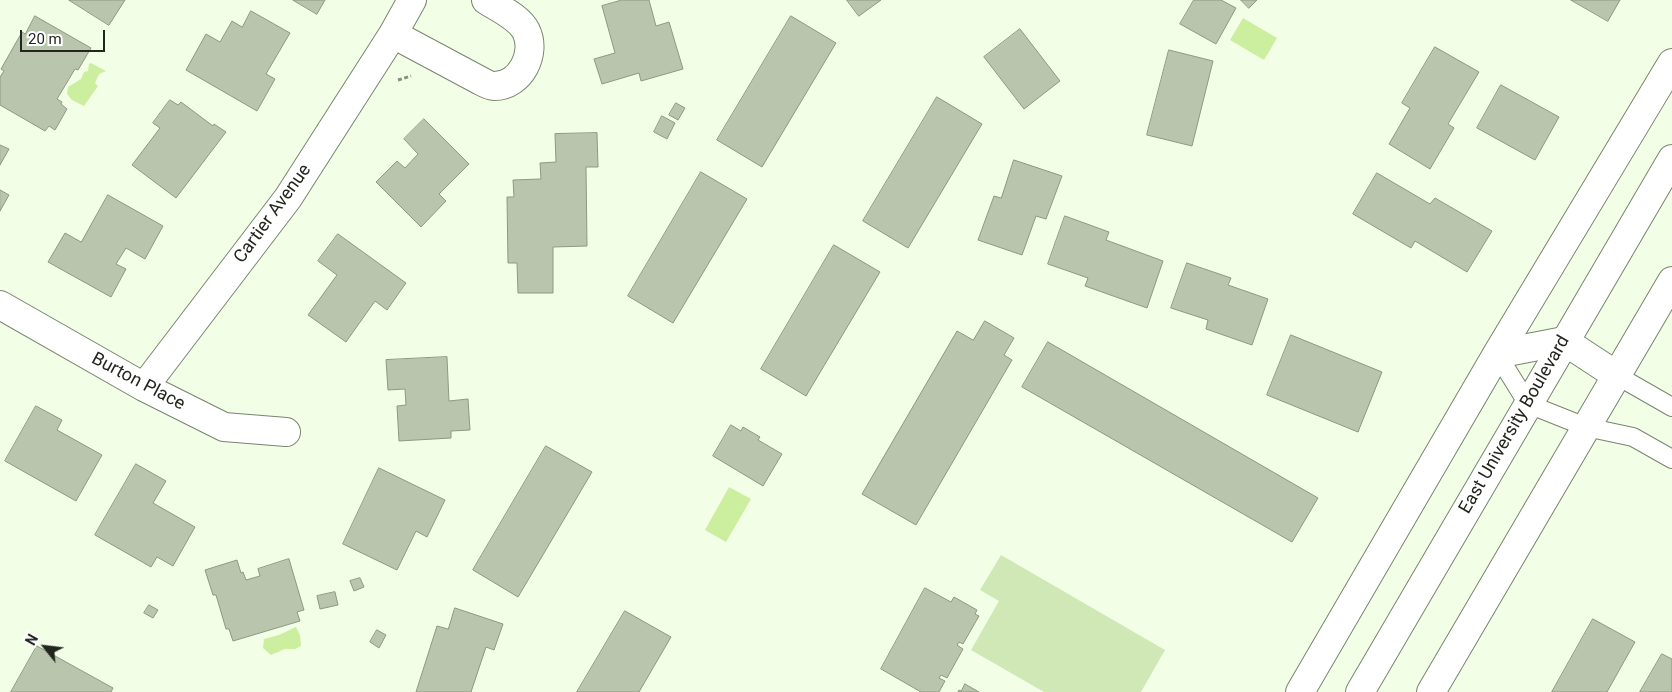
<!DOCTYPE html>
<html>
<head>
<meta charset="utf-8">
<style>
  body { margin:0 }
  #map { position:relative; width:1672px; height:692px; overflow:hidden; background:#f2fee6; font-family:Roboto,sans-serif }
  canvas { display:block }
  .north { position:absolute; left:20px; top:622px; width:50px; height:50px; -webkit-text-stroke:4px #fff; paint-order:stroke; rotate:299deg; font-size:14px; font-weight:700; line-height:20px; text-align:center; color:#22261d }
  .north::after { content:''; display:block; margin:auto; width:18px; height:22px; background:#22261d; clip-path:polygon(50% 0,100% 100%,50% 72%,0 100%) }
  .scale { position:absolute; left:20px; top:30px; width:85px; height:22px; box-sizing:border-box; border:2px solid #22261d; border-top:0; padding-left:6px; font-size:15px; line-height:18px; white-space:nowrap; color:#22261d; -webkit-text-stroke:4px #fff; paint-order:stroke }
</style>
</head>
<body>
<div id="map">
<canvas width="1672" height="692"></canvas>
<div class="north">N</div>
<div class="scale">20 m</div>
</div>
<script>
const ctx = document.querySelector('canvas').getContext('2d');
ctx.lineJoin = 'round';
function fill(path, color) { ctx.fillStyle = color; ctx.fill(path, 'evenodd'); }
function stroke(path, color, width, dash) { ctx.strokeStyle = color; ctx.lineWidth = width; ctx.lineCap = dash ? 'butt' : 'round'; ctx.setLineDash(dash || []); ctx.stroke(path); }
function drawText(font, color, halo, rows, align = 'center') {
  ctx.font = font + ' Roboto,sans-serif'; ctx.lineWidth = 4; ctx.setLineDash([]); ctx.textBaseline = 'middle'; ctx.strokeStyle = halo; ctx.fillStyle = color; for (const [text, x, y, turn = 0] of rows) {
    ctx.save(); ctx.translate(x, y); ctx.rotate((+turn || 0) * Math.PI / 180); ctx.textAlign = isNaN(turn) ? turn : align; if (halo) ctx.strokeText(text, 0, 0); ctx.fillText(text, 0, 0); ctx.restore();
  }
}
const green = new Path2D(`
  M1001,555l164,95 -24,42h-97l-73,-42 28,-49 -19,-11z`);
const water = new Path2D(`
  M1243,18l34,20 -13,22 -34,-20z
  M91,63l15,8 -7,3 -4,9 3,3 -14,20 -12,-6 -5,-6 1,-7 13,-8 3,-7 4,-1 1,-7z
  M729,487l22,12 -25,43 -21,-12z
  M296,627l4,8 1,11 -6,3h-10l-14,6 -8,-7 1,-9 15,-4z`);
const building = new Path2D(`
  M69,0h56l-16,25z
  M293,0h32l-8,14z
  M622,0h27l7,26 13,-4 14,47 -42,12 -2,-8 -37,11 -8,-25 21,-6 -13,-47z
  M847,0h34l-22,16z
  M1194,0h27l15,8 -20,36 -36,-20z
  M1241,0h16l-8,8z
  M1571,0h49l-12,21z
  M251,11l39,22 -24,41 9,5 -18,32 -71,-41 20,-36 14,8 12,-21 10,6z
  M35,16l56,32 -13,22 -3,-1 -18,30 5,3 -1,2 6,5 -12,21 -6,-4 -4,5 -45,-26v-28l4,-6 -3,-2 21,-37 3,2z
  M791,16l45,27 -74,124 -45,-27z
  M1020,29l40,52 -36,28 -40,-52z
  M1435,47l44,25 -31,52 6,4 -24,41 -41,-25 21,-36 -8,-5z
  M1169,50l44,11 -21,85 -45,-11z
  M1501,85l58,32 -24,43 -58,-32z
  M937,97l45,27 -74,124 -45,-27z
  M170,100l8,5 3,-3 32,24 1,-2 12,8 -50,66 -44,-33 28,-37 -7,-5z
  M676,103l9,5 -7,12 -9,-5z
  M662,116l13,7 -8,16 -13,-7z
  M424,119l45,45 -30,30 7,7 -25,26 -45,-45 21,-21 8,7 13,-14 -14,-15z
  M597,133l1,34h-12l1,79 -34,1v46h-35l-1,-30h-9l-1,-66h7l-1,-17 28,-1 -1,-16 16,-1 -1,-28z
  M0,145l9,4 -9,16z
  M1014,160l48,16 -16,43 -10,-3 -14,39 -44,-15 16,-44 7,2z
  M701,172l46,27 -74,124 -45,-27z
  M1377,173l53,31 5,-6 57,33 -25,41 -52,-31 -4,7 -58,-34z
  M0,190l9,5 -9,16z
  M108,195l55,31 -18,33 -19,-11 -10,16 10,5 -15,28 -63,-35 17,-29 16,9z
  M1065,216l44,16 -3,8 57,21 -16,47 -62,-22 3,-8 -40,-14z
  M338,234l68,49 -19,27 -12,-9 -29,41 -38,-27 29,-40 -19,-14z
  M834,245l46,27 -74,124 -45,-27z
  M1187,263l44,15 -3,7 40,14 -16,46 -46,-16 2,-9 -37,-12z
  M985,321l29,17 -10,17 8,5 -96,165 -54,-31 95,-163 16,9z
  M1291,335l91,37 -24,60 -91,-37z
  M1048,342l270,156 -26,44 -270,-155z
  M447,357l2,44 19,-2 2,31 -19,1v7l-52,3 -2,-35 9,-1 -1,-16 -17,1 -2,-30z
  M36,406l26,14 -5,10 45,25 -26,46 -71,-40z
  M731,425l10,6 2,-4 17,10 -2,3 24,14 -19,32 -50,-30z
  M546,446l46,26 -74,125 -45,-27z
  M136,464l30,17 -13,22 42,24 -22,39 -16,-9 -6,10 -56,-32z
  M379,468l66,32 -18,37 -11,-6 -19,39 -54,-26z
  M289,559l15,51 -7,2 3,9 -67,20 -4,-12h-3l-10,-34h-3l-8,-25 32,-10 4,13 2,-1 3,8 14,-4 -2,-7z
  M360,578l4,9 -10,4 -4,-10z
  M925,588l26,14 3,-5 23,13 -2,4 4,2 -16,28 -4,-2 -2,3 6,4 -16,29 -6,-3 -2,3 6,3 -6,11h-18l-40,-23z
  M335,592l3,13 -18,4 -3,-13z
  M149,605l9,5 -5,8 -9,-5z
  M455,608l48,16 -9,26 -8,-3 -15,45h-55l21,-66 11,3z
  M625,611l46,26 -32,55h-62z
  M1593,619l42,23 -28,50h-55z
  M377,630l9,5 -7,13 -9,-6z
  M37,646l76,42 -2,4h-100z
  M1662,654l10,5v33h-32z
  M965,684l14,8h-21l1,-2 2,1z`);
const path = new Path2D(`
  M398,80l13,-4`);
const service = new Path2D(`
  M1497,354l31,50 58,23 47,10 39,22
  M1616,375l56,32`);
const minor = new Path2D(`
  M393,34l86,46c4,2 10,6 15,6 27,0 43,-33 32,-55 -7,-14 -28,-23 -40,-31
  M0,305l144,82 80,40 62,5
  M1497,354l67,-13 52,34
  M144,387l144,-189 105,-164 19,-34
  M1300,692l197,-338 175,-291`);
const tertiary = new Path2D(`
  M1360,692l312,-533
  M1431,692l241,-411`);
const streetNames = [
  ["Cartier Avenue",273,214,-54],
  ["Burton Place",138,382,28],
  ["East University Boulevard",1515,425,-60]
];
fill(green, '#d0e8b5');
fill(water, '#cbef9f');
fill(building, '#bac5ae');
stroke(building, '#8e9882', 1);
stroke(service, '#7a846e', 20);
stroke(minor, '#7a846e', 30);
stroke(tertiary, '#7a846e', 30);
stroke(path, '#868e7e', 3, [4, 2.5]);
stroke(service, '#fff', 18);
stroke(minor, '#fff', 28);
stroke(tertiary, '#fff', 28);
drawText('18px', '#22261d', '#fff', streetNames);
</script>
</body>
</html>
